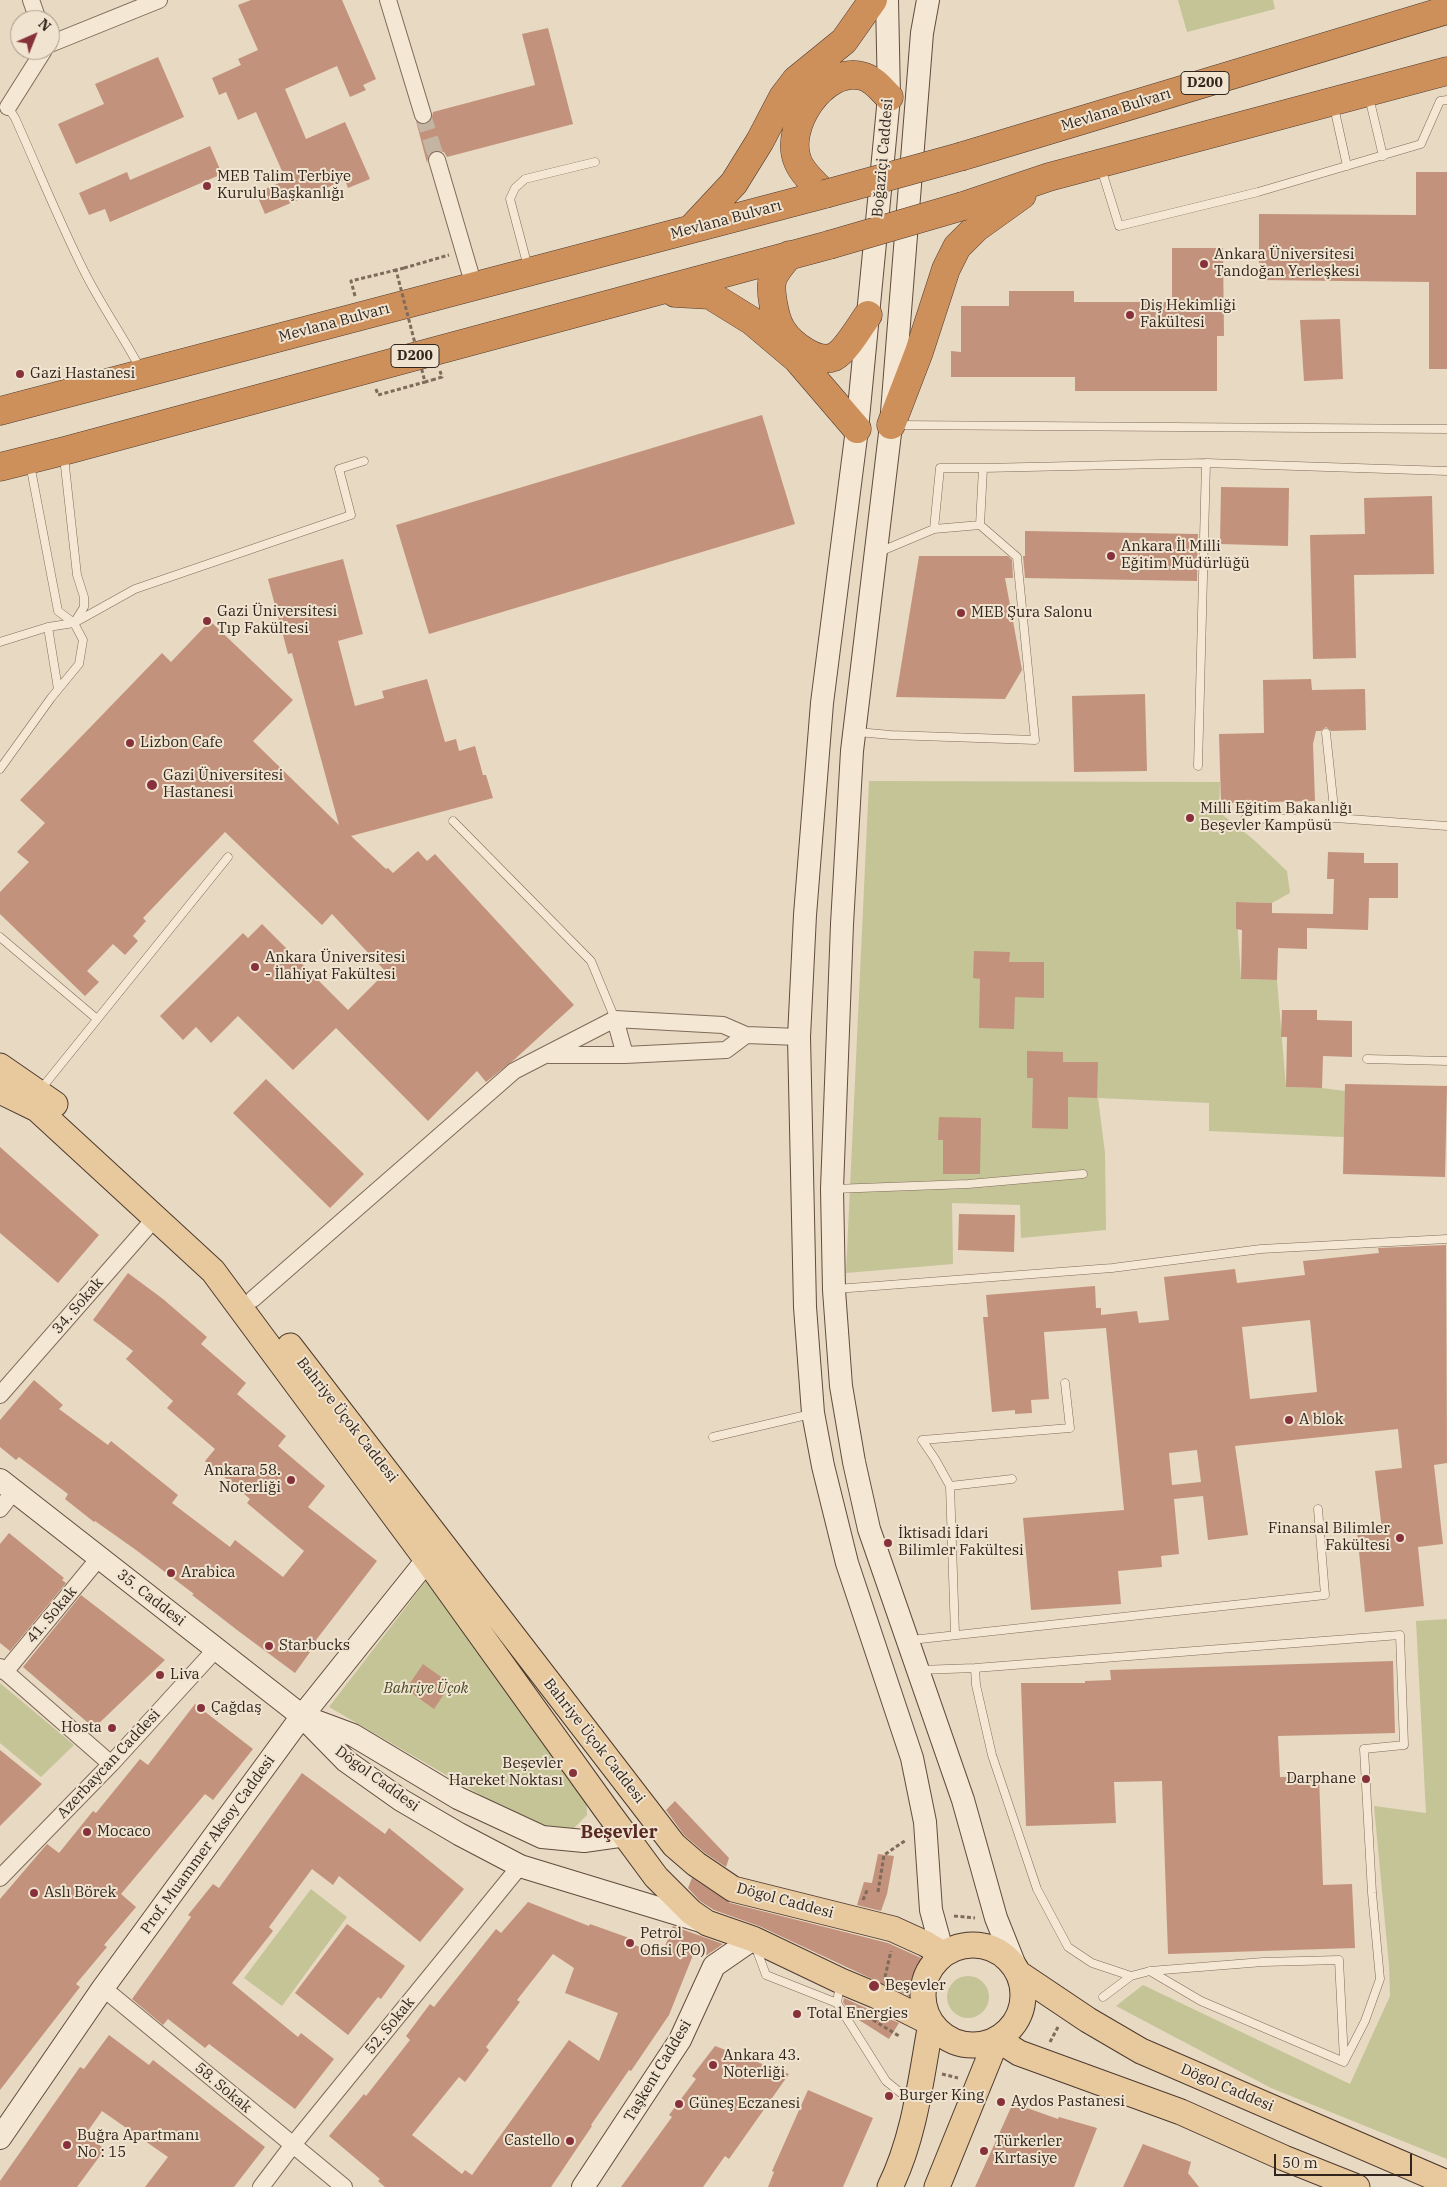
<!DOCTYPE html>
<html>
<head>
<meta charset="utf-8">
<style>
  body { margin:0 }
  #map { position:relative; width:1447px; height:2187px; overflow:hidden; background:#e8d9c2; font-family:"IBM Plex Serif",serif }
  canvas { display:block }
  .north { position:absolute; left:10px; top:10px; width:50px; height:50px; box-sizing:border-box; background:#f0e4d0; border:1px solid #a49888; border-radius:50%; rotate:44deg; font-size:14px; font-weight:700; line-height:20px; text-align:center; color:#31251d }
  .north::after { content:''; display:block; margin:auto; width:18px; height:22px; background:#87323b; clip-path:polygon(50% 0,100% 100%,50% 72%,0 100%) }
  .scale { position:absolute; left:1274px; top:2154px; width:138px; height:22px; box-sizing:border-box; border:2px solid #31251d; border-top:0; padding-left:6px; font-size:15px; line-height:18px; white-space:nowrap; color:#31251d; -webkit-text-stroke:4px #f0e4d0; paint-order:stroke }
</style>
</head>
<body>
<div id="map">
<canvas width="1447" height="2187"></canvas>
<div class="north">N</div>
<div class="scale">50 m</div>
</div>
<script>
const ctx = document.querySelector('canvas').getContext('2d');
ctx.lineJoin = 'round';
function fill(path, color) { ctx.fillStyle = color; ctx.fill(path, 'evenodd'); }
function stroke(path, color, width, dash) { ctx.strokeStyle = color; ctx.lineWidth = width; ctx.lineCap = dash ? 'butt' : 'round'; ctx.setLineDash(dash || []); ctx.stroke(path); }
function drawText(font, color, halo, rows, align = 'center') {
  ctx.font = font + ' "IBM Plex Serif",serif'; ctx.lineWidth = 4; ctx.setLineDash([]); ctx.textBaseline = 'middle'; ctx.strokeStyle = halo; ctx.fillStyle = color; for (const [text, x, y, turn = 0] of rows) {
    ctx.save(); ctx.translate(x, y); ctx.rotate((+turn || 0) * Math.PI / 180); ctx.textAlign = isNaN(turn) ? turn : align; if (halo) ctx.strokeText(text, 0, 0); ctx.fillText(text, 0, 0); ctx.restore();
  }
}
const green = new Path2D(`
  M1178,0h95l2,9 -88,23z
  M869,781l351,1 -1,30 35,28 33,31 3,22 -18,10 -36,-1 5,77 36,1 9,107 36,1 23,3 -1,46 -135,-6v-28l-111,-5 7,55 1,77 -85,8 -1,-33 -68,-2 1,61 -107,9z
  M426,1581l160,214 1,20 -14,14 -16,2 -35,-12 -193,-112z
  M1447,1619v540l-176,-71 -155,-82 27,-21 207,99 40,-88 -1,-31 -15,-159 52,7 -10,-192z
  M0,1683l74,62 -33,32 -41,-34z
  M311,1889l36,28 -65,89 -38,-28z
  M947 1997a21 21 0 1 1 42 0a21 21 0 1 1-42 0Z`);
const building = new Path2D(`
  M251,0h91l34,79 -13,6 3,5 -16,7 -13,-31 -52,23 21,50 39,-17 25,57 -22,9 -3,-8 -80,34 -9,-21 30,-13 -30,-68 -18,8 -12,-28 -7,3 -7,-17 29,-13 -3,-6 20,-9 -20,-45z
  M548,28l25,96 -126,33 -3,-5 -9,-2 -6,4 -2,9 -11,-42 4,4h5l6,-4 2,-9 102,-27 -13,-51z
  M158,57l26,60 -108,47 -18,-40 46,-20 -9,-20z
  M210,146l12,28 -112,48 -5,-13 -16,6 -10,-22 48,-21 3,8z
  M1416,172h31v197h-18v-87l-170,-2v-66l157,1z
  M1172,248h51l1,88h-7v55h-142v-14h-124v-26l10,1v-46h48v-15h65v11h98z
  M1340,319l3,60 -39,2 -4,-61z
  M762,415l33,109 -366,110 -33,-109z
  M1221,487l68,1 -1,58 -68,-2z
  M1432,496l2,78 -80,1 2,83 -43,1 -3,-124 55,-1 -1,-36z
  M1025,531l173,3 -1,47 -172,-3 -2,-22h2z
  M919,556h89l4,4 1,18h-8l17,92 -17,29 -109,-2z
  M343,559l20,75 -25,7 17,65 29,-8 -2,-7 45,-12 18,63 11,-3 3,12 16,-5 8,29h3l7,23 -142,38 35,33 2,-1 5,5 25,-22 9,10 8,-7 139,151 -59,54 -29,23 -9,-11 -49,50 -92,-93 -43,42 -55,-54 -27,27 -15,-16 -13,13 -23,-24 83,-83 5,5 14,-14 86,86 38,-38 -54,-58 -10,11 -97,-93 -82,86 3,3 -13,15 5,5 -13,14 -12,-11 -26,27 12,11 -14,14 -85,-82v-22l29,-30 -12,-10 28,-29 -25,-23 142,-147 9,9 39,-41 83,79 -40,41 86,84 -47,-172 -4,1 -20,-75z
  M1311,679l1,11 53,-1 1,41 -35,1 -5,-4 -5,4h-5l-3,13 2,57 -94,2 -2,-69 45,-1 -1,-53z
  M1145,694l2,77 -73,1 -2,-76z
  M1328,852l36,1v10h34v35h-29l-1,32 -61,-2v21l-29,-1 -1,32 -36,-1 1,-49 -6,-1v-27l36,1v10l61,1 1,-35h-7z
  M974,951l36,1 -1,10h35v36l-29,-1 -1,32 -35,-1 1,-49 -7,-1z
  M1282,1010h35v10l35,1v36l-29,-1 -1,32 -36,-1 1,-50h-6z
  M1027,1051l36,1v10h35l-1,36 -29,-1v32l-36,-1 1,-50h-6z
  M266,1079l98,95 -34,34 -97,-95z
  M1345,1084l102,2 -2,91 -102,-3z
  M939,1117l42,1 -1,56h-37v-34h-5z
  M0,1147l99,88 -41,48 -58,-50z
  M959,1214l56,1 -1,37 -56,-2z
  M1446,1245l1,218 -13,2 9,79 -25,3 6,59 -59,6 -8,-80 25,-2 -7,-59 27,-3 -4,-39 -163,17 13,89 -40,5 -5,-44 -29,3 5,55 -18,2 1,11 -44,4 3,33 -90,6 -8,-92 101,-8 -18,-182 -62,4 5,67 -18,1 1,13 -17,1v-4l-23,2 -9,-95h5l-2,-22 109,-9 1,22h5v7l36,-4 2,12 30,-3 -5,-43 71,-8 2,14 68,-8 -2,-14 76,-8 -1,-5zM1310,1320l7,72 -67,7 -8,-72zM1197,1450l4,32 -29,3 -3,-32z
  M128,1273l35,26 44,38 -6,7 45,39 -9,11 49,42 -8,10 47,40 -17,21 69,54 -61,79 2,1 -23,32 -58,-43 -45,-35 2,-1 -58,-44 -41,-29 -1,1 -29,-23 3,-5 -49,-37 -3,3 -16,-13v-27l34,-40 29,25 -4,4 49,36 3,-4 67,54 -6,8 58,44 5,-7 48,37 21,-26 -57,-48 3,-4 -45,-38 10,-12 -48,-41 6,-7 -47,-42 7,-8 -40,-31z
  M9,1533l55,45 -2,2 4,3 -56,68 -10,-8v-99z
  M81,1595l84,65 -71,68 -71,-61z
  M1393,1661l2,72 -117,3 2,41 39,-1 4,109 29,-1 3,64 -187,6 -6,-173 -48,1 2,41 -90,3 -5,-143h64v-2l26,-1 -1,-10z
  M423,1664l28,20 -17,25 -28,-20z
  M195,1704l58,45 -40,51 -8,-6 -84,100 15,13 -32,38 3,2 -31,37 4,3 -80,103v-191l47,-55 12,9 34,-42 3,2 44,-54 8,6z
  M0,1750l42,34 -42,42z
  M302,1773l83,61 4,-6 75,61 -44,53 -81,-66 -6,9 -21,-16 -43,58 4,4 -41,52 66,54 3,-4 33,26 -39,50 -86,-65 -4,4 -37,-29 -5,6 -31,-26 59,-82 -3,-2 25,-31 6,4z
  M675,1801l54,57 -3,9 -21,-14 -21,-18 -18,-25z
  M878,1854l16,2 -7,38 -6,17 -24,-6 7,-23 8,1z
  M692,1878l38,25 158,40 31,14 12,6 -14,37 -158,-74 -45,-16 -14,-9 -12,-13z
  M528,1902l61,24 1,-2 42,15 -2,4 31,13 12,-30 50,18 -16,11 -12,-5 -26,65 -38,56 -2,-1 -38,55 1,1 -41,61h-166l-7,-6 2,-2 -51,-43 35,-42 2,2 44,-56 -4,-4 24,-32 4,3 62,-78 5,4zM553,1954l21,14 -9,25 53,20 -19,48 -30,-21 -97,135 -7,-5 -3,4 -50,-39 47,-58 6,5 24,-32 -3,-3 34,-45 -3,-2z
  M347,1924l58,42 -24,33 -3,-2 -30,38 -53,-42z
  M844,1998l55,25 -10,16 -38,-24 -8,-13z
  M109,2035l40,30 4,-5 112,87 -31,40h-89l23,-30 -66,-46 -17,24 20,14 -28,38h-77v-6l56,-80 24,-34 4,2z
  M715,2046l74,28 -60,85 -4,-3 -22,31h-82l51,-70 -3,-2 27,-36 -4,-3z
  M808,2090l65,28 -30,69h-75l6,-15 -2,-1z
  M1013,2103l45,16 1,-2 38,11 -23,59h-99z
  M1143,2144l48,18 -3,11 11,14h-76z`);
const streetTunnel = new Path2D(`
  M423,115l14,45`);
const path = new Path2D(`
  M404,268l45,-13
  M355,296l-4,-15 45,-11
  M432,380l10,-3 -2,-6
  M376,389l2,6 47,-13
  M878,1892l6,-37 22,-15
  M863,1900l5,-12
  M954,1916l21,2
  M885,1977l6,-26
  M873,2020l26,16
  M1050,2042l8,-15
  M942,2074l16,4`);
const lane = new Path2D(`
  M1369,97l14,59
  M8,107l7,11c23,51 44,103 69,153 17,34 39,65 57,99
  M1334,107l13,59
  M1101,168l18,58 139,-34 163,-48 19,-43 7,-1
  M528,267l-18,-68 5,-11 10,-9 70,-17
  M897,425l550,4
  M983,468l223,-5
  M879,552l55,-23 46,-4 3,-57h-43l-6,61
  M74,623l61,-34 216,-74 -12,-46 25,-8
  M48,627l10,62
  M0,642l48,-15 26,-4 -16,-12 -28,-147
  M857,732l34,3 144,5 -18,-183 -37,-32
  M1326,733l9,85 112,8
  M1198,766l8,-303 241,8
  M0,769l51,-71 28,-34 4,-24 -9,-17 10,-16v-10l-7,-22 -13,-118
  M1245,819l90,-1
  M453,821l138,140 24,58
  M0,937l97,82
  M1367,1059l80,2
  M41,1089l187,-232
  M833,1189l135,-5 115,-10
  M836,1289l276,-21 149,-19 186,-10
  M713,1437l98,-23
  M950,1486l62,-7
  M955,1634l-5,-148 -15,-27 -13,-19 148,-12 -5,-45
  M911,1640l414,-45 -7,-86
  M975,1668l1,17 16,70 45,134 31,58 24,16 39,13
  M919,1670l56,-2 425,-33 4,110 -40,4 8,144 8,86 -15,42 -21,41
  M756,1948l10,27 71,28
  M1150,1971l51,30 143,61
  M840,1984l-3,19 49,78 27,22
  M1103,1997l28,-21 19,-5 113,-9 76,-2 5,100`);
const street = new Path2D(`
  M31,0l7,20
  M388,0l35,115
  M50,44l109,-44
  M8,107l36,-57
  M437,160l37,126
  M615,1019l10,36
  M549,1055h76l101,-5 20,-15
  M253,1299l261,-228 101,-52 108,6 23,10 53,2
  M0,1395l155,-177
  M0,1509l14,-18
  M0,1667l111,97
  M5,1672l94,-114
  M0,1878l111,-114 105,-115
  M103,1988l241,199
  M261,2187l31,-41 228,-280`);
const secondary = new Path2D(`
  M887,0l2,97 -32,332 -35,274 -17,212 -6,122 6,270 8,106 10,53 24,97 65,195 13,64 6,88 12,44
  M928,0l-6,33 -31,392 -39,326 -10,173 -10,265 2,101 7,96 13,76 15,67 94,271 33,118 22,55
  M0,1480l302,236 44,45 55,39 58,34 61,32 184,56
  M310,1719l43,16 105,63 84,39 42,4 42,-6
  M0,2138l103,-150 199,-272 125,-156
  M583,2187l97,-147 34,-74 39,-27`);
const primary = new Path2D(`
  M0,1066l55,38
  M0,1091l37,18 176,162 214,289 181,252 48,65 35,35 16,11 46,16 88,42 36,15 54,27
  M290,1346l384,499 22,19 37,25 160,40 33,15 17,10
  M923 1995a50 50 0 1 1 100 0a50 50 0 1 1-100 0Z
  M1018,1973l70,47 53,31 306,132
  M997,2039l22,14 162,59 103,46 73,29
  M890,2187c25,-51 31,-109 41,-164
  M937,2187l60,-148`);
const highway = new Path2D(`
  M963,156l484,-146
  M963,206l86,-29 398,-106
  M692,228l42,-45 26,-42 23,-44 13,-17 48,-39 29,-41
  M789,255c-5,7 -13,15 -16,23 -4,11 2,42 9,52 9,14 35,34 52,27 12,-6 26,-31 34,-42
  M675,293l35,2 42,26 45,38 60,70
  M0,411l825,-217c-9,-9 -22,-20 -27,-32 -15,-34 25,-96 64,-86 12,3 19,13 27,21
  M891,425l28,-73 27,-83 11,-22 19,-19 46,-33
  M0,467l64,-16 765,-206`);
const pathBridge = new Path2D(`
  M404,268l-8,2 29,112 7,-2`);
const highwayBridge = new Path2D(`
  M825,194l138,-38
  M829,245l134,-39`);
const markers = [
  [207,186,5,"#87323b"],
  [1204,264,5,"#87323b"],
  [1130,315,5,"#87323b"],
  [20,374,5,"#87323b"],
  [1111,556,5,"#87323b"],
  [961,613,5,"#87323b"],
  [207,621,5,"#87323b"],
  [130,743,5,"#87323b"],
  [152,785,6,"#87323b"],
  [1190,818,5,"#87323b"],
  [255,967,5,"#87323b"],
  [1289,1420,5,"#87323b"],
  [291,1480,5,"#87323b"],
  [1400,1538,5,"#87323b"],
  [888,1543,5,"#87323b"],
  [171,1573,5,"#87323b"],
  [269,1646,5,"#87323b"],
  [160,1675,5,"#87323b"],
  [201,1708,5,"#87323b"],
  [112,1728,5,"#87323b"],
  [573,1773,5,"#87323b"],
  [1366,1779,5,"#87323b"],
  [87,1832,5,"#87323b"],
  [34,1893,5,"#87323b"],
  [630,1943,5,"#87323b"],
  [874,1986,6,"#87323b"],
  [797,2014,5,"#87323b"],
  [713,2065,5,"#87323b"],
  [889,2096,5,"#87323b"],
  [1001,2102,5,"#87323b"],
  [679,2104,5,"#87323b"],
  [570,2141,5,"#87323b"],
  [67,2145,5,"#87323b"],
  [984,2151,5,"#87323b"]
];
const shields = [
  [1205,83,48],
  [415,356,48]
];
const shieldNames = [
  ["D200",1205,83],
  ["D200",415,356]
];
const streetNames = [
  ["Mevlana Bulvarı",1116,110,-17],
  ["Boğaziçi Caddesi",883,158,-85],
  ["Mevlana Bulvarı",726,220,-15],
  ["Mevlana Bulvarı",334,323,-15],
  ["34. Sokak",78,1306,-49],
  ["Bahriye Üçok Caddesi",347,1420,52],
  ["35. Caddesi",151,1598,38],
  ["41. Sokak",52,1615,-50],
  ["Bahriye Üçok Caddesi",594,1741,52],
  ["Azerbaycan Caddesi",109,1764,-47],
  ["Dögol Caddesi",377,1779,36],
  ["Prof. Muammer Aksoy Caddesi",208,1845,-54],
  ["Dögol Caddesi",785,1901,15],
  ["52. Sokak",390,2026,-51],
  ["Taşkent Caddesi",658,2071,-59],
  ["58. Sokak",223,2088,40],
  ["Dögol Caddesi",1227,2088,23]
];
const poiNames = [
  ["MEB Talim Terbiye",217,177],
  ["Kurulu Başkanlığı",217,194],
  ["Ankara Üniversitesi",1214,255],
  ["Tandoğan Yerleşkesi",1214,272],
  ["Diş Hekimliği",1140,306],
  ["Fakültesi",1140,323],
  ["Gazi Hastanesi",30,374],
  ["Ankara İl Milli",1121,547],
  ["Eğitim Müdürlüğü",1121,564],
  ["Gazi Üniversitesi",217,612],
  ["Tıp Fakültesi",217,629],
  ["MEB Şura Salonu",971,613],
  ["Lizbon Cafe",140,743],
  ["Gazi Üniversitesi",163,776],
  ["Hastanesi",163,793],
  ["Milli Eğitim Bakanlığı",1200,809],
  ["Beşevler Kampüsü",1200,826],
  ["Ankara Üniversitesi",265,958],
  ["- İlahiyat Fakültesi",265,975],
  ["A blok",1299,1420],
  ["Ankara 58.",281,1471,"right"],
  ["Noterliği",281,1488,"right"],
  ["Finansal Bilimler",1390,1529,"right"],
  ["Fakültesi",1390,1546,"right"],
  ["İktisadi İdari",898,1534],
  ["Bilimler Fakültesi",898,1551],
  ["Arabica",181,1573],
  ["Starbucks",279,1646],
  ["Liva",170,1675],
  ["Çağdaş",211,1708],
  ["Hosta",102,1728,"right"],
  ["Beşevler",563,1764,"right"],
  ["Hareket Noktası",563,1781,"right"],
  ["Darphane",1356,1779,"right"],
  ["Mocaco",97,1832],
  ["Aslı Börek",44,1893],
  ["Petrol",640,1934],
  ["Ofisi (PO)",640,1951],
  ["Beşevler",885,1986],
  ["Total Energies",807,2014],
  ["Ankara 43.",723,2056],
  ["Noterliği",723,2073],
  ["Burger King",899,2096],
  ["Aydos Pastanesi",1011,2102],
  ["Güneş Eczanesi",689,2104],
  ["Buğra Apartmanı",77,2136],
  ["No : 15",77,2153],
  ["Castello",560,2141,"right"],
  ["Türkerler",994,2142],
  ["Kırtasiye",994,2159]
];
const parkNames = [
  ["Bahriye Üçok",426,1689]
];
const quarterNames = [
  ["Beşevler",619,1833]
];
fill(green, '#c4c497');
fill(building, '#c2927c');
stroke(streetTunnel, '#c3b5a1', 16, [16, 8]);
stroke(lane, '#7f6b5b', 9);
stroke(street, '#7f6b5b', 18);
stroke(secondary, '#614c3e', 24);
stroke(primary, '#4d3a2f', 27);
stroke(highway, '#4d3a2f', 29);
stroke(path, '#7f6b5b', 3, [4, 2.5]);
stroke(lane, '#f4e7d3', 8);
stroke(street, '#f4e7d3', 16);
stroke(secondary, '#f4e7d3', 22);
stroke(primary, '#e8c99d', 25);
stroke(highway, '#ce905b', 28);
stroke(highwayBridge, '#4d3a2f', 29, []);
stroke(pathBridge, '#7f6b5b', 3, [4, 2.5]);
stroke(highwayBridge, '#ce905b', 28);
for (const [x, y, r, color] of markers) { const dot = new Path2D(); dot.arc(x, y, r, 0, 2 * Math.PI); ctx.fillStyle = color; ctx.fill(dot); stroke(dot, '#f0e4d0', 2); }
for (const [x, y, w] of shields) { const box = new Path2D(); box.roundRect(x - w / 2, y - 11.5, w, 23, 4); ctx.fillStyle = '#f0e4d0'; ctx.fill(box); stroke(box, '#31251d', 1); }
drawText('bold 14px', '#31251d', null, shieldNames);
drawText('15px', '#31251d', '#f0e4d0', streetNames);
drawText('15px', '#31251d', '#f0e4d0', poiNames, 'left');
drawText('italic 15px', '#454b26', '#f0e4d0', parkNames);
drawText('bold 18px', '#582822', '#f0e4d0', quarterNames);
</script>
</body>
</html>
